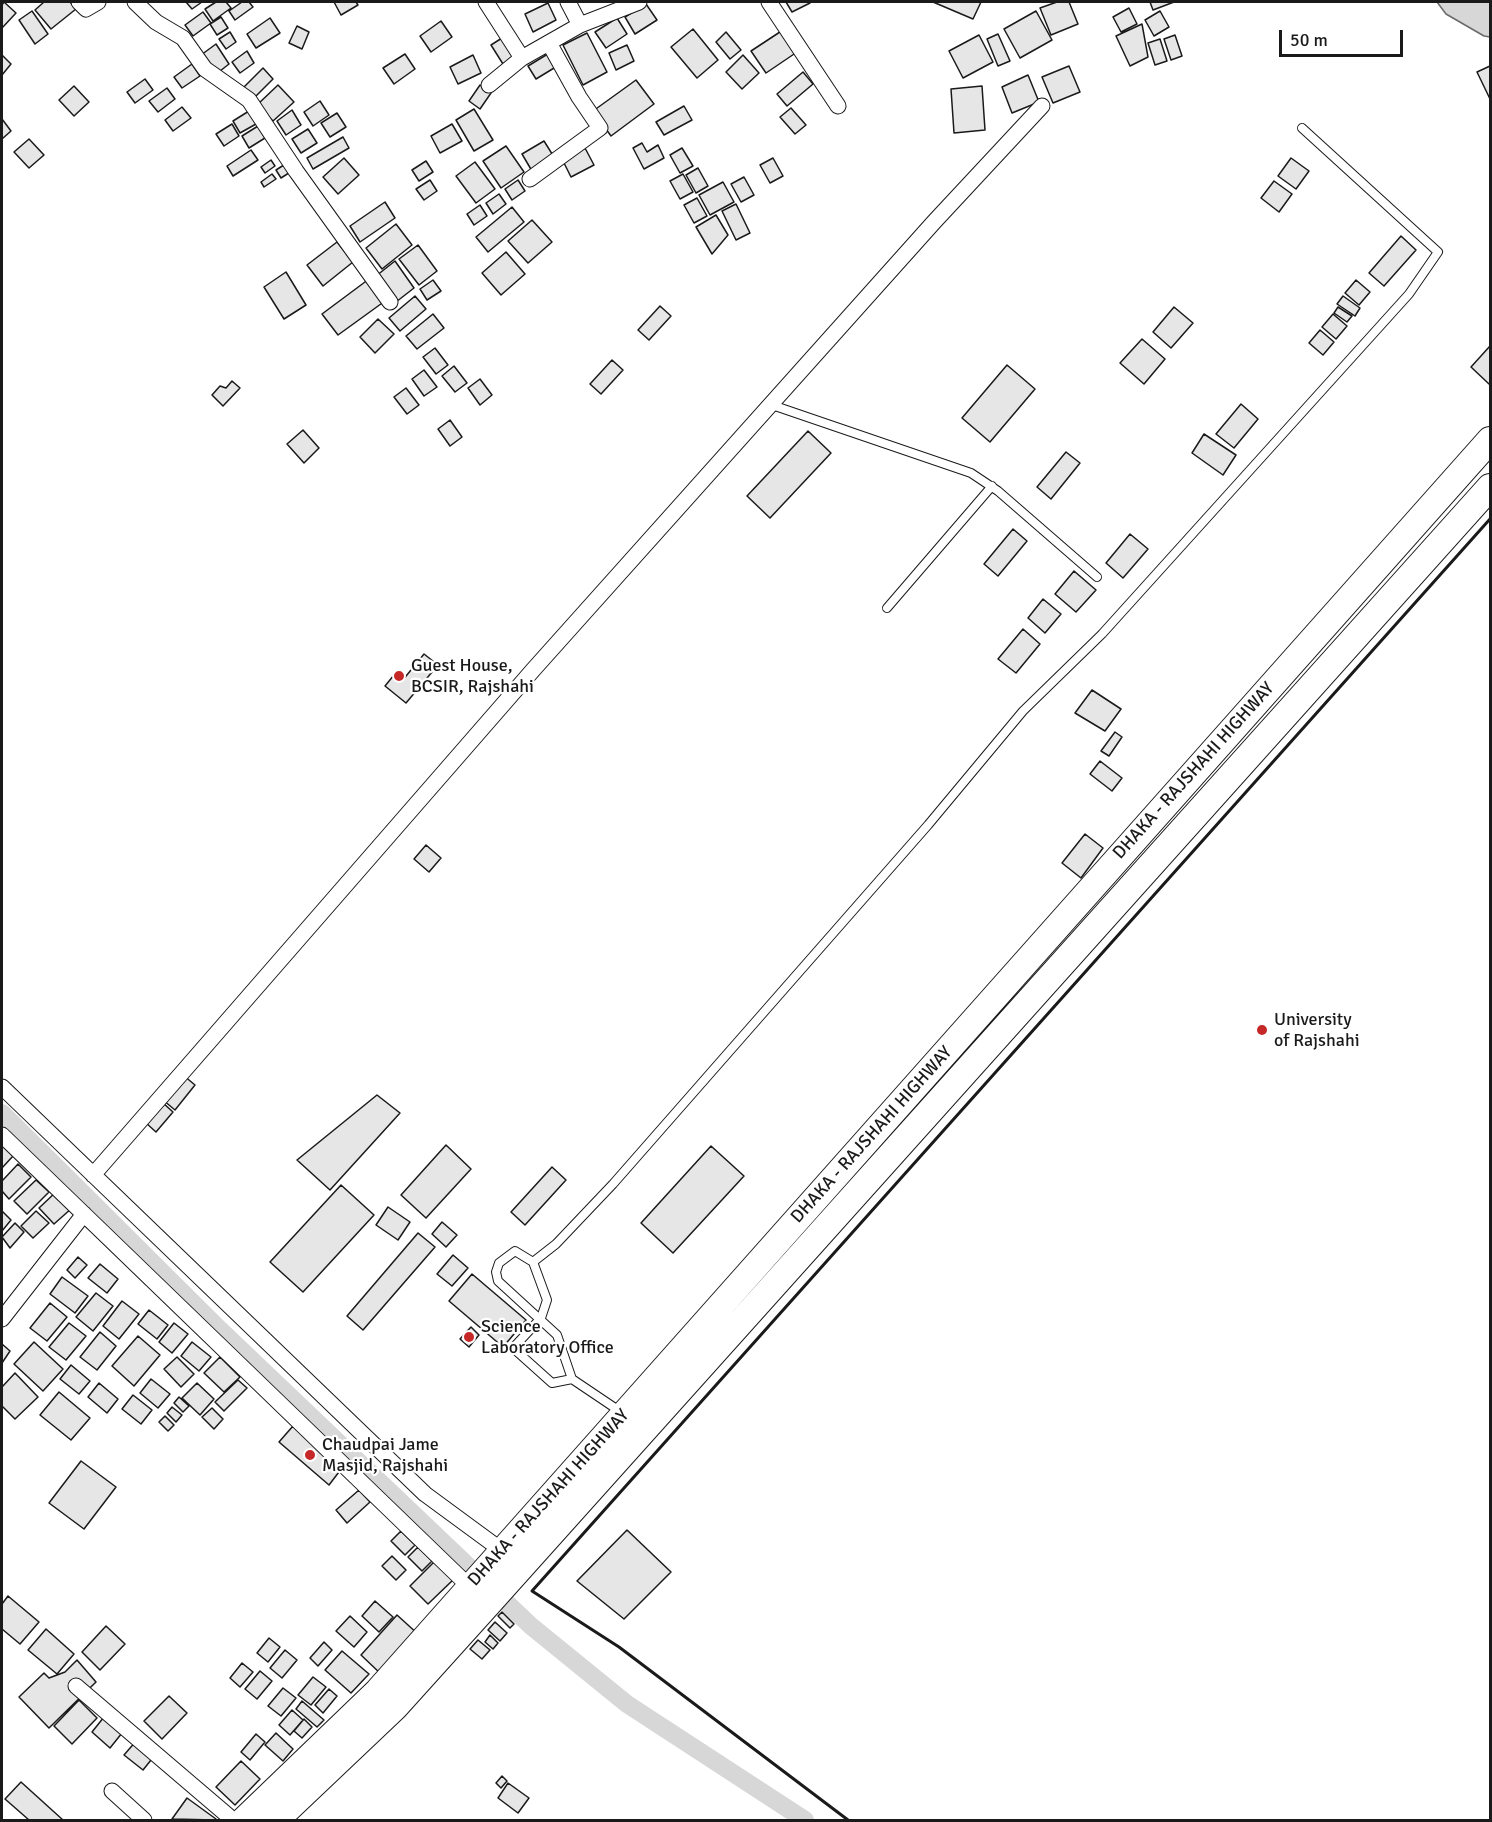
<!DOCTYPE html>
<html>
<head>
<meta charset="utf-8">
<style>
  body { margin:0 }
  #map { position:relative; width:1492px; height:1822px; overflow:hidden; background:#fff; font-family:Signika,sans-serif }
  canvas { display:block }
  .frame { position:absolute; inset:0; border:3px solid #1a1a1a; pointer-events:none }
  .scale { position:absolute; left:1279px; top:30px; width:124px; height:27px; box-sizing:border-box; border:3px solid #1a1a1a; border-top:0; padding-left:8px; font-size:18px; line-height:21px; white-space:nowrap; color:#1a1a1a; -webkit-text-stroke:4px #fff; paint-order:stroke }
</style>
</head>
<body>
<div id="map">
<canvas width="1492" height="1822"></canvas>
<div class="frame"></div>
<div class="scale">50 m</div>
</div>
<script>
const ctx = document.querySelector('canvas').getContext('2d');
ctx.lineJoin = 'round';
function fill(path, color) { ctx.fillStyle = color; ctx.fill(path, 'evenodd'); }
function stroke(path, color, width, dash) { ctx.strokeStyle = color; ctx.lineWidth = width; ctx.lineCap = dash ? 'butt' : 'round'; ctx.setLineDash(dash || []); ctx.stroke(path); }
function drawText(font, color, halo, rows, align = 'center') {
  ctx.font = font + ' Signika,sans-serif'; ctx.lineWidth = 4.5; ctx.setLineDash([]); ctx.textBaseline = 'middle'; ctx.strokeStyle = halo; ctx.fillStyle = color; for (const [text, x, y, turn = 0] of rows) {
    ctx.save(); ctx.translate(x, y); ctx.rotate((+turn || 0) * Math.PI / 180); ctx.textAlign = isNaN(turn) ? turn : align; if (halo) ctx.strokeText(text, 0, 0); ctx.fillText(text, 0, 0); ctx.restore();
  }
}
const water = new Path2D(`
  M1437,2h53v35l-6,-1 -38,-22z`);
const canal = new Path2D(`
  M2,1113l214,213 315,300 96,78 178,116`);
const building = new Path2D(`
  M4,2l12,11 -14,15v-23z
  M44,2h26l6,7 -25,20 -16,-19z
  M186,2h16l-10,7z
  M216,2h10l5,6 -18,13 -8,-12z
  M242,2h7l4,5 -18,13 -6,-9z
  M334,2h22l2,3 -17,10z
  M786,2h23l1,1 -18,9z
  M933,2h48l-8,17z
  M1057,2h12l9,22 -27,11 -11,-27z
  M1150,2h24l-21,8z
  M548,3l8,17 -23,12 -8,-18z
  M646,4l11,16 -22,14 -10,-17z
  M1129,8l8,16 -16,8 -8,-15z
  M32,11l16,23 -13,10 -16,-24z
  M1036,11l16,29 -32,18 -16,-29z
  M1160,11l9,16 -15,9 -9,-16z
  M203,12l8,11 -18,13 -8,-11z
  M221,17l7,11 -11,7 -7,-11z
  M270,18l10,15 -24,15 -9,-14z
  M617,18l10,16 -21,14 -11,-16z
  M441,21l11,16 -21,15 -11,-16z
  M1142,24l6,33 -18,9 -14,-30z
  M297,26l12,6 -7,17 -13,-6z
  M786,28l14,22 -34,23 -15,-22z
  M693,29l25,31 -21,18 -26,-31z
  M230,32l6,10 -10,7 -7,-10z
  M726,32l15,18 -11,9 -14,-17z
  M587,33l20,39 -24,13 -20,-40z
  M998,34l12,27 -12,5 -11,-27z
  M979,35l14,27 -30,16 -14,-27z
  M1175,35l7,21 -11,4 -7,-21z
  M502,38l12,18 -11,8 -12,-19z
  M1160,39l7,22 -12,4 -7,-22z
  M216,44l13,20 -14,11 -14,-20z
  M627,45l7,16 -18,9 -7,-17z
  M247,51l7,12 -14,10 -8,-11z
  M551,52l8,13 -23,14 -8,-13z
  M405,54l10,15 -21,15 -11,-16z
  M2,55l9,9 -9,11z
  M473,55l8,18 -23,11 -8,-17z
  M743,55l16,18 -17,16 -16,-17z
  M192,64l8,12 -18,12 -8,-11z
  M1069,66l11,26 -27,11 -11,-26z
  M1490,66v33l-13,-27z
  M263,68l10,11 -22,22 -10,-11z
  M803,72l10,12 -26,22 -10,-12z
  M1028,75l11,27 -27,11 -10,-26z
  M145,79l8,11 -18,13 -8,-11z
  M636,80l18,24 -43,32 -18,-25z
  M278,85l16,17 -21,19 -16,-16z
  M480,85l11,8 -11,16 -11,-8z
  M74,86l15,16 -15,14 -15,-16z
  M982,86l3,44 -31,3 -3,-44z
  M167,88l8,11 -17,13 -9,-11z
  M320,101l9,14 -16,11 -9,-14z
  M684,106l8,14 -28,15 -8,-13z
  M182,107l9,11 -18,13 -8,-11z
  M791,108l15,17 -11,9 -15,-17z
  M474,109l19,31 -19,11 -18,-31z
  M292,110l9,15 -15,10 -9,-14z
  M249,111l7,13 -16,9 -7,-12z
  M337,113l9,14 -16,10 -9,-14z
  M2,119l9,12 -9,8z
  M232,124l7,12 -15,10 -8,-12z
  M452,124l10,17 -22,12 -9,-17z
  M258,126l7,12 -16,10 -7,-12z
  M308,129l9,14 -16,10 -9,-14z
  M343,137l6,11 -36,21 -6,-11z
  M29,139l15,16 -15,13 -15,-16z
  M544,141l10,16 -22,14 -10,-17z
  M642,143l5,9 11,-7 6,13 -20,11 -11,-21z
  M506,146l18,26 -23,16 -18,-27z
  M585,148l9,17 -23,12 -9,-18z
  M682,148l11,18 -13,7 -10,-18z
  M251,150l7,10 -25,16 -6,-10z
  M344,158l15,17 -21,19 -15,-17z
  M773,158l10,18 -13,7 -10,-18z
  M1291,158l18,13 -13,18 -18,-13z
  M271,160l4,6 -10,7 -4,-6z
  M426,161l7,11 -14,9 -7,-11z
  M475,162l20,27 -19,14 -20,-27z
  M287,163l5,8 -11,7 -5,-8z
  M698,168l10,18 -12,7 -10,-18z
  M272,174l4,5 -12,8 -3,-5z
  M683,174l10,18 -13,7 -10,-18z
  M744,177l10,18 -13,7 -10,-18z
  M430,180l7,11 -13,9 -8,-11z
  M518,180l7,11 -13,9 -7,-11z
  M1274,181l18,13 -13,18 -18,-14z
  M723,182l11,20 -24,13 -11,-20z
  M499,194l7,10 -13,10 -7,-11z
  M697,198l10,18 -13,7 -10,-18z
  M385,202l10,16 -35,24 -10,-16z
  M736,204l14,29 -14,7 -14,-29z
  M480,205l7,11 -13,9 -7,-11z
  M512,207l12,15 -36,30 -12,-15z
  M716,215l12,20 -16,19 -16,-27z
  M532,220l20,22 -24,21 -20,-22z
  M396,224l16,21 -30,24 -16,-21z
  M1401,236l15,14 -32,36 -15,-13z
  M337,242l16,20 -30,24 -16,-21z
  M418,245l19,26 -18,14 -20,-26z
  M506,252l19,22 -24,21 -19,-22z
  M395,261l19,27 -18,14 -20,-26z
  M286,272l20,33 -22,14 -20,-32z
  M369,279l16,22 -47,34 -16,-21z
  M433,280l8,11 -14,9 -7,-11z
  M1356,280l14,12 -11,13 -14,-12z
  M415,296l11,13 -26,22 -11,-13z
  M1343,296l17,12 -5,8 -18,-12z
  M660,306l11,10 -22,24 -11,-10z
  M1174,307l19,16 -22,25 -18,-16z
  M1338,307l14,9 -5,6 -13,-9z
  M433,314l11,14 -27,21 -11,-13z
  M1333,314l14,12 -11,13 -14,-12z
  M378,319l16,15 -19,19 -15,-16z
  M1320,330l14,12 -11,13 -14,-12z
  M1142,339l23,20 -21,25 -24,-21z
  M1490,346v37l-1,1 -18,-17z
  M435,348l13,17 -12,9 -13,-17z
  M612,360l11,10 -22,24 -11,-10z
  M1007,365l28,24 -45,53 -28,-24z
  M454,366l13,17 -12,9 -13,-16z
  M424,370l13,17 -13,9 -12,-17z
  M480,379l12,16 -12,10 -12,-17z
  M232,381l8,7 -17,18 -11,-11 8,-9 6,2z
  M406,388l13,17 -12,9 -13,-17z
  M1241,404l17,15 -24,29 -18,-14z
  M450,420l12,17 -12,9 -12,-17z
  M303,430l16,18 -15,15 -17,-19z
  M808,431l23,22 -61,65 -23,-22z
  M1204,434l32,21 -13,20 -31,-22z
  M1066,452l14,11 -29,36 -14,-12z
  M1013,529l14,12 -29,35 -14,-12z
  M1130,534l18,15 -25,29 -17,-15z
  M1074,571l22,19 -20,22 -21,-18z
  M1043,599l18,15 -16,19 -17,-15z
  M1023,629l17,15 -24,29 -18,-14z
  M424,654l14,11 -32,38 -21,-17 9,-11 8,6z
  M1092,690l29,19 -16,22 -30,-18z
  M1115,732l7,5 -13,19 -8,-5z
  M1100,761l22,17 -10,13 -22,-17z
  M1085,834l18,14 -22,30 -19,-15z
  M426,845l15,13 -12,14 -15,-13z
  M183,1075l12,10 -20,25 -12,-10z
  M377,1095l23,18 -70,77 -33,-30z
  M163,1103l10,9 -17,20 -10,-9z
  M2,1144l11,12 -11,12z
  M446,1145l25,24 -45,49 -25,-23z
  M711,1146l33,30 -71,77 -32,-30z
  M18,1164l13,13 -22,22 -7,-8v-10z
  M552,1167l14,13 -41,45 -14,-13z
  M36,1180l13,12 -22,22 -13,-13z
  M341,1185l33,30 -71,77 -33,-30z
  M57,1191l15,17 -18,16 -15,-16z
  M388,1207l22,15 -12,18 -22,-15z
  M2,1211l9,9 -9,11z
  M36,1211l13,12 -16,15 -12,-12z
  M442,1222l15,13 -11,12 -14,-13z
  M15,1223l9,9 -14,16 -8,-11z
  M418,1233l17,14 -72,83 -16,-14z
  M453,1255l15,13 -16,18 -15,-12z
  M78,1257l9,8 -12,13 -8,-8z
  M100,1264l18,15 -11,14 -19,-15z
  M472,1274l54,46 -23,27 -54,-46z
  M62,1277l26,19 -13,17 -25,-19z
  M96,1293l17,13 -20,25 -17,-14z
  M122,1301l17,13 -20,25 -16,-13z
  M50,1303l17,14 -20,24 -17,-13z
  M149,1310l19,15 -11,14 -19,-15z
  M69,1323l17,13 -20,24 -17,-13z
  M174,1323l14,11 -16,19 -13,-11z
  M471,1327l8,8 -10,12 -9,-8z
  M100,1332l16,14 -19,24 -17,-13z
  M138,1336l22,19 -26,31 -22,-20z
  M34,1342l29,27 -20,22 -29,-27z
  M192,1342l19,15 -12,14 -18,-15z
  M2,1344l8,7 -8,12z
  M177,1357l17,17 -13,13 -17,-18z
  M220,1357l20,20 -16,15 -20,-19z
  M71,1365l19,16 -11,13 -19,-15z
  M15,1373l23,24 -23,22 -13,-13v-19z
  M151,1379l19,15 -12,14 -18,-15z
  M238,1380l9,8 -23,23 -9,-9z
  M99,1383l19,16 -11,14 -19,-16z
  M197,1383l17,16 -14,16 -18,-17z
  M59,1392l31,26 -19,22 -31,-25z
  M133,1395l19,15 -11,14 -19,-15z
  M179,1397l10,9 -6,6 -9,-9z
  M172,1407l10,8 -6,7 -9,-9z
  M212,1408l11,11 -9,10 -12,-12z
  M165,1416l9,9 -6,6 -9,-9z
  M293,1426l49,42 -13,17 -50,-43z
  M81,1461l35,26 -32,42 -35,-26z
  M359,1490l11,12 -23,21 -11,-13z
  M627,1530l44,42 -47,47 -47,-38z
  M401,1531l14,14 -10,10 -14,-14z
  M418,1547l14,14 -10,10 -14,-14z
  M392,1556l14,14 -10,10 -14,-14z
  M436,1560l18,19 -26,25 -18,-18z
  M8,1596l31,26 -19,22 -18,-15v-25z
  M375,1601l18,16 -14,15 -17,-16z
  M502,1612l12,12 -4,4 -12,-12z
  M397,1615l22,20 -37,40 -21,-20z
  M350,1616l17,16 -13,15 -18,-16z
  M495,1622l12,11 -7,8 -12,-11z
  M106,1626l19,18 -25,26 -18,-18z
  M46,1629l28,25 -17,20 -29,-24z
  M490,1635l8,8 -5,6 -8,-7z
  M269,1638l11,9 -12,15 -11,-9z
  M478,1640l12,10 -8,9 -12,-10z
  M324,1642l8,8 -14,16 -8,-8z
  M285,1650l12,10 -15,18 -12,-10z
  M342,1651l27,23 -18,19 -26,-23z
  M77,1660l19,22 -47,46 -30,-31 25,-24 5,5 16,-6z
  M242,1663l11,9 -13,15 -10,-9z
  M260,1671l12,10 -15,18 -12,-10z
  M313,1677l13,10 -15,18 -13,-10z
  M283,1688l13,10 -15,18 -13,-10z
  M329,1689l8,7 -14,17 -8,-8z
  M169,1696l18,17 -25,26 -18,-18z
  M79,1700l18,18 -25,26 -18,-18z
  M302,1701l22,19 -7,7 -21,-18z
  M292,1710l11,10 -13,15 -11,-10z
  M104,1717l18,16 -12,15 -18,-16z
  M304,1719l8,8 -10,11 -8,-7z
  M276,1733l17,16 -10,12 -18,-16z
  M256,1734l9,8 -15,18 -9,-8z
  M137,1740l18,15 -12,15 -19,-15z
  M241,1761l19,18 -25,26 -19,-18z
  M502,1776l5,5 -6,7 -5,-5z
  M21,1782l42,38h-34l-24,-21z
  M508,1783l21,15 -11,15 -20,-15z
  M187,1798l29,21 -1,1 -43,-1z`);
const service = new Path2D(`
  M772,405l199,68 27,18 99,86
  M887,608l105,-122
  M533,1262l23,-18 57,-60 315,-359 95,-114 79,-77 307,-340 29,-42 -136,-124
  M572,1379l-20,4 -39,-35 28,-30 6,-18 -14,-38 -18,-11 -16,12 -3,9 2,9 59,54 15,44 49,33`);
const minor = new Path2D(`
  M79,2l7,7 12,-7
  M135,2l21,20 27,16 22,31 44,31 47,71 94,131
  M486,2l36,56 58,-33 -12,-23
  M769,2l69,104
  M580,25l59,-23
  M489,85l33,-27
  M530,179l70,-51 -21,-31 -30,-54
  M2,1087l423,407 83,61
  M2,1135l472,456
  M93,1175l440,-505 401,-448 108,-116
  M2,1319l82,-105
  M76,1686l157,134
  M112,1791l32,29`);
const trunk = new Path2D(`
  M244,1820l134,-129 1112,-1251
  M276,1820l119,-113 92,-102 1003,-1118`);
const wall = new Path2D(`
  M848,1820l-229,-173 -87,-56 958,-1072`);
const markers = [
  [399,676,6,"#c62828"],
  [1262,1030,6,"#c62828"],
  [469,1337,6,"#c62828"],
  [310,1455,6,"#c62828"]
];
const poiNames = [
  ["Guest House,",411,666],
  ["BCSIR, Rajshahi",411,687],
  ["University",1274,1020],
  ["of Rajshahi",1274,1041],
  ["Science",481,1327],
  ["Laboratory Office",481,1348],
  ["Chaudpai Jame",322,1445],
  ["Masjid, Rajshahi",322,1466]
];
const streetNames = [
  ["DHAKA - RAJSHAHI HIGHWAY",1194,771,-48],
  ["DHAKA - RAJSHAHI HIGHWAY",872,1135,-48],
  ["DHAKA - RAJSHAHI HIGHWAY",549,1498,-48]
];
fill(water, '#d7d7d7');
stroke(water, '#6a6a6a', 1.5);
stroke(canal, '#d7d7d7', 18);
fill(building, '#e6e6e6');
stroke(building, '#1a1a1a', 1.5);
stroke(service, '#1a1a1a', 10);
stroke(minor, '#1a1a1a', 17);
stroke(trunk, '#1a1a1a', 28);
stroke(service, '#fff', 8);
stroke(minor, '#fff', 15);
stroke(trunk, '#fff', 26);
stroke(wall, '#1a1a1a', 3);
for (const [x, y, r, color] of markers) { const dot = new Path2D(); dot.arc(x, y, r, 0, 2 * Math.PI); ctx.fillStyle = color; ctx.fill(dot); stroke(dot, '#fff', 2); }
drawText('18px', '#1a1a1a', '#fff', poiNames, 'left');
drawText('18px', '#1a1a1a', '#fff', streetNames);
</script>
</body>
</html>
